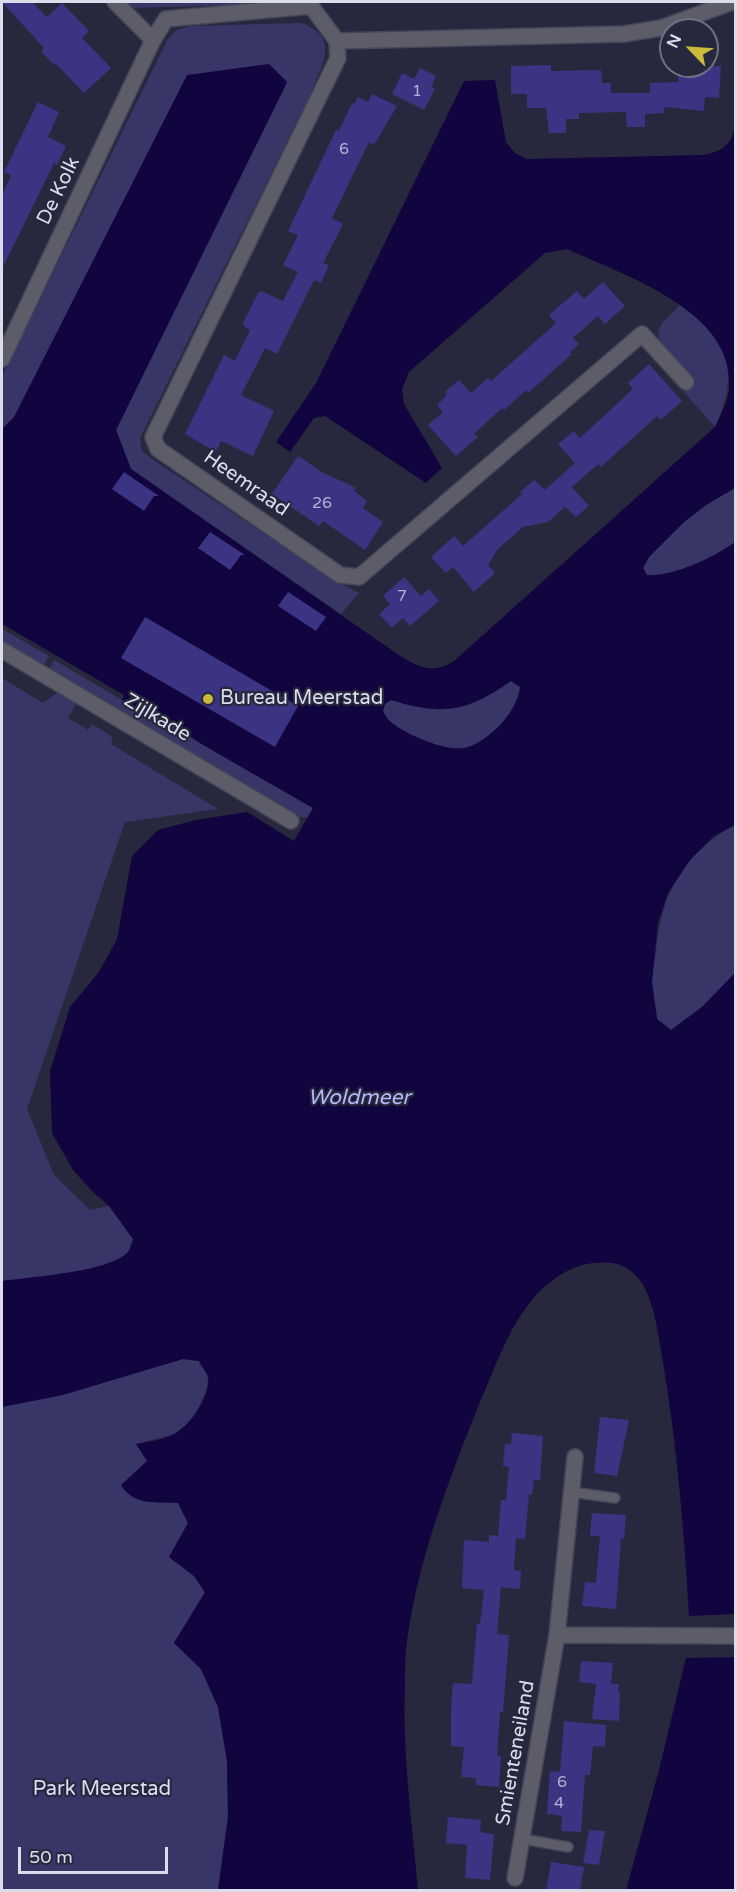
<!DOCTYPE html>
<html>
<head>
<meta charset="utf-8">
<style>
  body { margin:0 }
  #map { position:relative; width:737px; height:1892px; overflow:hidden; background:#27283d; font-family:"Varela Round",sans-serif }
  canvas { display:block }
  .frame { position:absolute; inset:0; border:3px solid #dbddeb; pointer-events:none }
  .north { position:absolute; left:659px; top:18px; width:60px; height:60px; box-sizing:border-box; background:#27283d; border:2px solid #6f7083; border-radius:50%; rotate:295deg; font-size:16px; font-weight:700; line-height:24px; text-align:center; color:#dbddeb }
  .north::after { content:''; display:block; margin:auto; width:21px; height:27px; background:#c9ba3a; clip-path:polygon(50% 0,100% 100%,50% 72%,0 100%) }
  .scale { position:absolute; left:18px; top:1847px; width:150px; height:27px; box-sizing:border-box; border:3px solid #dbddeb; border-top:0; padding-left:8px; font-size:18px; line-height:21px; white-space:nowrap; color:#dbddeb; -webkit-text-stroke:4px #27283d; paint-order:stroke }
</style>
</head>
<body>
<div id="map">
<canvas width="737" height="1892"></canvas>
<div class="frame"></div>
<div class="north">N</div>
<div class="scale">50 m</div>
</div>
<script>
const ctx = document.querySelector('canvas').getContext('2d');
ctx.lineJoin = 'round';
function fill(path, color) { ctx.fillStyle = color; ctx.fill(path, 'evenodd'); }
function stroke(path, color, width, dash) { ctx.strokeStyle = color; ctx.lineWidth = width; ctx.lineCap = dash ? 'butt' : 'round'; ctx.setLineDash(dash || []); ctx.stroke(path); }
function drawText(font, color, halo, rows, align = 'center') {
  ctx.font = font + ' "Varela Round",sans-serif'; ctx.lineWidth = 4.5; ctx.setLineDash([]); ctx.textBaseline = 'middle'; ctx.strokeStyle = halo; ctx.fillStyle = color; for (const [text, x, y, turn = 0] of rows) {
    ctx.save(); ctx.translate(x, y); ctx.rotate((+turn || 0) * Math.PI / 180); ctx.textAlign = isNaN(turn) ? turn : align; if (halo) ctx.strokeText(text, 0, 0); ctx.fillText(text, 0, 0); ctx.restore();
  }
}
const green = new Path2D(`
  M125,2h147l-3,2 -138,4z
  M301,23c40,14 21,41 10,70l-171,345 2,13 10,8 180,120 27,14 -18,21 -210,-145 -15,-39 171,-347 -273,334 -12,12v-53l166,-337 9,-9 13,-4z
  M679,305c9,7 19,13 27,20 30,32 26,65 9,102l-31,-35 12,-10 -37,-42c-4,-17 12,-23 20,-35z
  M735,488v54c-20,15 -63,35 -88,33l-4,-7 6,-11 35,-35 22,-17z
  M2,629l47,27 -6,11 -41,-25z
  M54,660l68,40 7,8c26,3 49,21 71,35 37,22 76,43 113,65l-5,9h-9l-251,-147z
  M2,678l41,25 15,-11 18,12 -8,14 20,12 4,-6 21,13 -2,7 107,65 -93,13 -98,287 27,66 36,35 19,-4 24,33 -4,12 29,115 25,-7 16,2 9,15 -1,13 -13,28 -19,17 -39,10 12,17 -7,40 37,2 10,20 -19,34 25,19 11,17 -31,50 27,26 17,38 9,54 1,56 -10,73h-216z
  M511,681l9,6c-2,24 -30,53 -52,60 -18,7 -64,-13 -77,-25 -4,-3 -6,-7 -8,-11l2,-7 6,-4c51,16 76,12 120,-19z
  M734,825h1v148l-33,34 -31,23 -14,-11c-1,-12 -4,-25 -5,-37 0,-10 3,-22 4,-32 6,-58 27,-95 78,-125z`);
const water = new Path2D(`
  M269,64l18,18 -171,348 15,39 246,171c18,11 42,34 64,27 5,-1 9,-4 13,-6l261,-234c6,-13 13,-25 14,-40 5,-77 -106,-112 -162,-138l-22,4 -136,119 -7,17 2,15 38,64 -16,15 -101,-67 -11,2 -24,34 -14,-10 40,-59 148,-302 31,-1 11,62 9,11 12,6 176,-4c22,-4 31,-12 32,-36v369l-29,17 -22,17 -35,35 -6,11 4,7c26,2 68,-18 88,-33v283l-21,11 -24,24 -22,33 -10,30 -6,59 5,37 14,11 31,-23 33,-34v641l-46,2c-5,-86 -12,-170 -26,-254 -5,-26 -8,-62 -24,-83 -12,-15 -26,-18 -44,-16 -28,2 -54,23 -70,46 -19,26 -34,68 -47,98 -30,75 -60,153 -71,234 -2,14 -2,29 -2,43 -3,69 7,138 13,206h-200l10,-73 -1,-56 -9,-54 -17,-38 -27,-26 31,-51 -11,-16 -25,-19 19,-34 -10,-20c-21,-1 -45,3 -57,-18l26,-24 -11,-17c12,-2 25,-4 36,-9 17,-7 39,-39 36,-58 -1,-5 -7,-11 -9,-16l-16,-2 -120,36 -61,12v-126c27,-4 108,-9 126,-29 2,-3 4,-9 5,-13l-24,-33 -16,-14 -20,-22 -21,-37 -2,-62 20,-64 29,-35 18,-33 15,-83 26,-26 38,-10 51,-8 47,29 19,-33c-38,-22 -76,-43 -113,-65 -22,-14 -45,-32 -71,-35l-7,-8 2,-5 -122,-71v-195l12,-12 173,-342zM511,681l9,6c-2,24 -30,53 -52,60 -18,7 -64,-13 -77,-25 -4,-3 -6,-7 -8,-11l2,-7 6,-4c51,16 76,12 120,-19z
  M735,1657v233h-109l33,-120 27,-112z`);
const pier = new Path2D(`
  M2,624l122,72 -2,4 -2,-3 -118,-70z`);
const building = new Path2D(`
  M2,2h30l15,15 15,-14 27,28 -7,7 29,30 -27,25 -29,-30 -1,2 -13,-14 3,-3z
  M551,65v6l50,-1 1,13h9v10h39v-10l28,-1 1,-10 18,2v-8h24l-2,32 -14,-1 -1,14 -40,-4v6l-19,1v13h-18l-1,-15 -47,1v6h-13v14h-17l-3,-25h-19v-14h-16v-28z
  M420,68l16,8 -5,11 4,2 -11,21 -32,-16 10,-21 12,6z
  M372,94l25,12 -23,39 -5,-3 -37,76 11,6 -20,39 6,2 -8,18 -7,-3 -37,74 -12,-6 -24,47 33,16 -21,45 -32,-15 -5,11 -31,-18 39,-79 11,6 15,-31 -6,-4 -1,-3 15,-30 3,-2 22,10 15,-29 -15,-7 15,-30 -10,-4 48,-101 3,1 13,-28 2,1 4,-7 10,5z
  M38,102l21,10 -11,25 18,9 -9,19 -3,-2 -52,106v-73l9,-21 -7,-3z
  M603,282l22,24 -20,18 -7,-8 -25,22 6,6 -9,8 2,2 -44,39 -2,-3 -22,20 -2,-2 -28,26 4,3 -22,19 -28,-31 15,-13 -6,-7 10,-10 -2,-3 14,-12 12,13 17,-15 3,3 65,-58 -7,-8 28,-24 7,8z
  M649,364l33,37 -21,19 -4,-4 -56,51 -3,-3 -26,23 17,19 -13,11 -11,-10 -17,15 -25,5 -25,22 -10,16 7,8 -21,19 -21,-25 -7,6 -15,-16 23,-21 9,10 59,-52 -2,-2 14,-12 11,10 30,-27 -17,-19 16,-13 6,7 53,-49 -5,-6z
  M298,456l24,16 34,16 -2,3 13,10 -4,7 20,14 -18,28 -42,-29 -4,5 -47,-32z
  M124,472l35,24h-5l-10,15 -32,-22z
  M210,532l35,23h-4l-11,15 -32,-22z
  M404,577l17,19 8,-7 10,12 -29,25 -7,-8 -11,10 -13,-14 11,-10 -7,-8z
  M288,592l38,25 -10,14 -38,-25z
  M145,617l153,89 -23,41 -154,-89z
  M600,1417l29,3 -12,56 -23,-3z
  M512,1433l31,3 -3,44h-6l-2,15 -3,-1 -4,45 -9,-1 -2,32 7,1 -1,18 -19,-2 -4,47 12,1 -6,77h-3l-3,44 4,1 -2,30 -23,-2v-7l-15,-1 3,-30 -13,-1v-38l2,-25 19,1 5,-61 3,1 4,-34 -22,-2 2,-48 25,2v-7l9,1 3,-36h5l3,-33 -6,-1 2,-22h6z
  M592,1513l34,2 -2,24 -3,-1 -5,71 -34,-3 3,-24 11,1 4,-47h-10z
  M581,1661l32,2 -2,21h8l-1,7 2,1 -1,29 -27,-2 4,-35 -17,-2z
  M564,1721l42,4 -1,22 -12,-1 -3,29h-5l-4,57 -20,-1 1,-15 -15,-2 3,-43 10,1z
  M448,1817l33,3 -1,12 14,2 -4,46 -25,-2 2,-33 -21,-2z
  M589,1830l16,1 -6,34 -16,-2z
  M551,1862l33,5 -4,23h-34z`);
const service = new Path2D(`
  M571,1492l44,6
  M523,1839l45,8`);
const minor = new Path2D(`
  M115,2l38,38
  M308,2l29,39 1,17 -185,379 5,12 182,126 19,2 283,-243 44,48
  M337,41l287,-7 37,-6 71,-26
  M2,359l151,-319 13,-21 146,-13
  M2,650l289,171
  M557,1635l179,1
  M515,1878l42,-243 18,-178`);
const markers = [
  [208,699,6,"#c9ba3a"]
];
const numberNames = [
  ["1",417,92],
  ["6",344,150],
  ["26",322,504],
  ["7",402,597],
  ["6",562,1783],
  ["4",559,1804]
];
const streetNames = [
  ["De Kolk",59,191,-64],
  ["Heemraad",246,484,35],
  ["Zijlkade",157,718,31],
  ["Smienteneiland",516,1753,-80]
];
const poiNames = [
  ["Bureau Meerstad",220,699]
];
const parkNames = [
  ["Park Meerstad",102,1790]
];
const waterNames = [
  ["Woldmeer",359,1098]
];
fill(green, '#373667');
fill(water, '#12043f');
fill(pier, '#27283d');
fill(building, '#3b3483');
stroke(service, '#444559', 12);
stroke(minor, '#444559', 18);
stroke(service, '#5c5d68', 9);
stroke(minor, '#5c5d68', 15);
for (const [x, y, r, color] of markers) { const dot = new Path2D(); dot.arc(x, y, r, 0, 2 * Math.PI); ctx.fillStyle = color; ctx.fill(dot); stroke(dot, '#27283d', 2); }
drawText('16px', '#b3b3d1', null, numberNames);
drawText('20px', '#dbddeb', '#27283d', streetNames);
drawText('20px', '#dbddeb', '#27283d', poiNames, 'left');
drawText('20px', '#dddef5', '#27283d', parkNames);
drawText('italic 21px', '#b5b8fb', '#27283d', waterNames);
</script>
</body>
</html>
